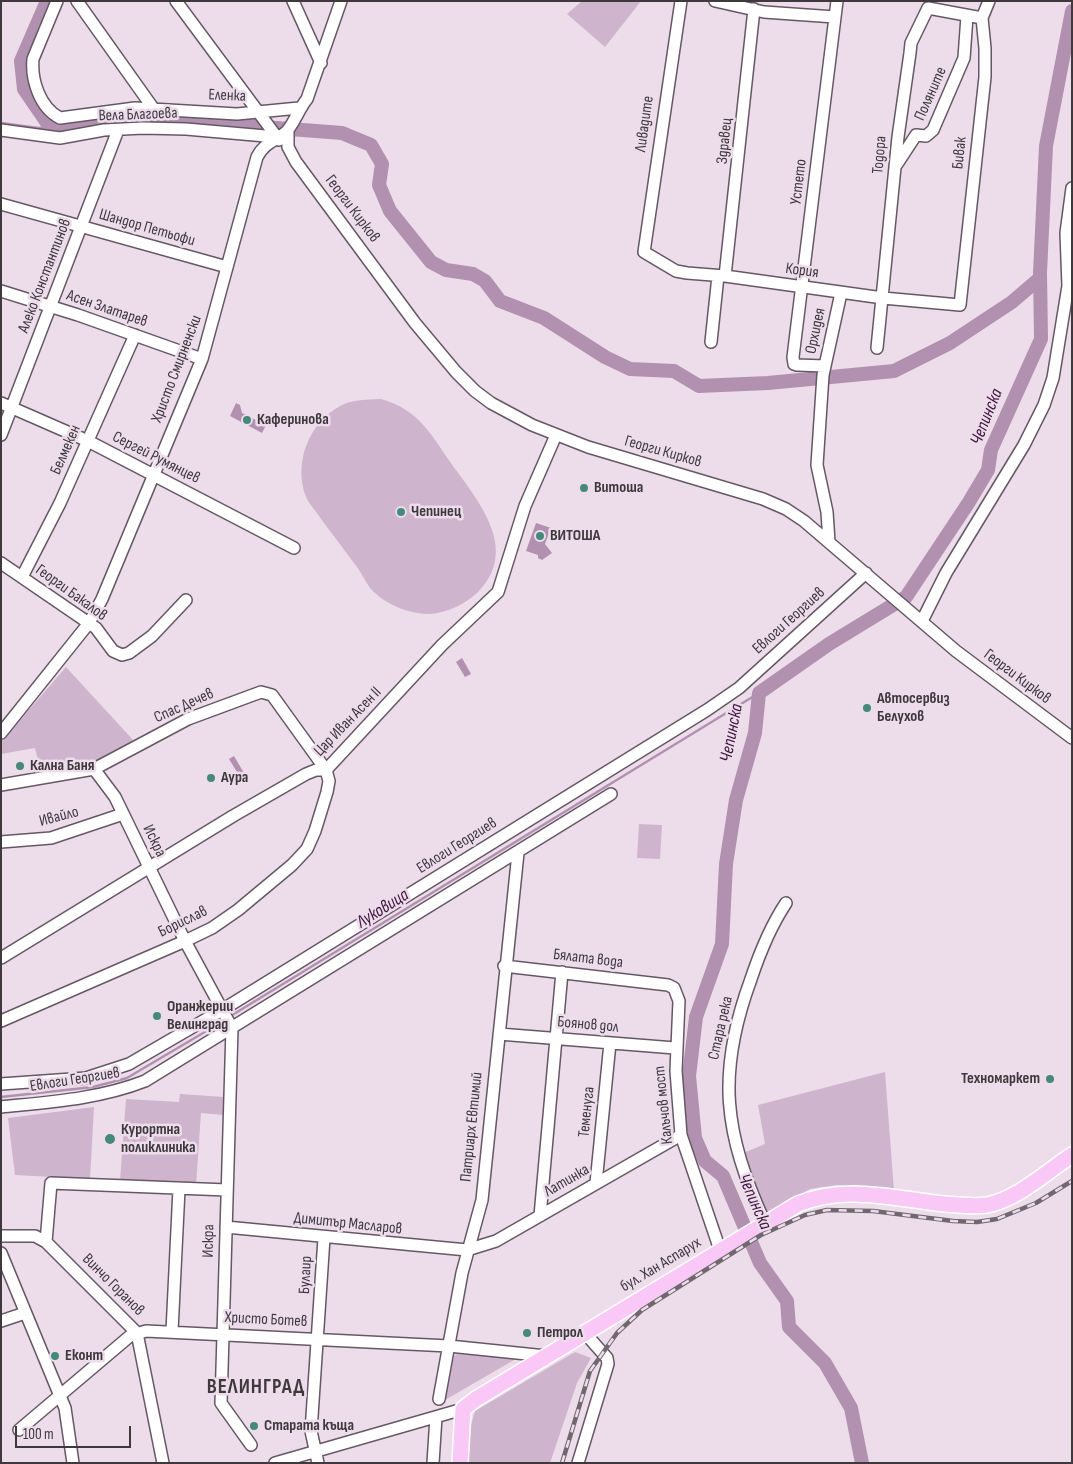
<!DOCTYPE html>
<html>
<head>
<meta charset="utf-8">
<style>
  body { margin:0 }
  #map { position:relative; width:1073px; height:1464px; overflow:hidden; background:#edddeb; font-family:"Sofia Sans Condensed",sans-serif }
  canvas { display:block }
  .frame { position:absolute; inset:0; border:2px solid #3f393e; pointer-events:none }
  .scale { position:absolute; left:15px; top:1426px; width:116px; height:22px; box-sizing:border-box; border:2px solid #3f393e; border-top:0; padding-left:6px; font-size:15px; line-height:18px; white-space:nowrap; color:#3f393e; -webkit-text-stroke:4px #edddeb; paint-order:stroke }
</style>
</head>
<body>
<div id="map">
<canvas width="1073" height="1464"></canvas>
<div class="frame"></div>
<div class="scale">100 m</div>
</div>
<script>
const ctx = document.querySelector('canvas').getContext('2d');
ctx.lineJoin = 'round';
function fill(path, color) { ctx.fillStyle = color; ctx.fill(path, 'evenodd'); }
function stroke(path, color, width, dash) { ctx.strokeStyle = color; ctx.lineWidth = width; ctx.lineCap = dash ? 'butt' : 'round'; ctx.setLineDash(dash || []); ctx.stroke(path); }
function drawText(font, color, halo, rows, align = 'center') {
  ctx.font = font + ' "Sofia Sans Condensed",sans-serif'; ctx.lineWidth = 5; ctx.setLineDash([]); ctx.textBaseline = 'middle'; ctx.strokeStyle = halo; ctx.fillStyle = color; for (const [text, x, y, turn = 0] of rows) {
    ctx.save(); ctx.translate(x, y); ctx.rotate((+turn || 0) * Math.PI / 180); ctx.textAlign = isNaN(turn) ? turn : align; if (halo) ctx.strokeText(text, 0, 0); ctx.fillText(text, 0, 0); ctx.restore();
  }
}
const green = new Path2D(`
  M582,1h59l-36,46 -38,-33z
  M381,399c39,11 50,36 72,67 27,37 67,85 24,127 -12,11 -30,20 -47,21 -20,0 -42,-8 -56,-22 -7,-6 -11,-17 -17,-25 -12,-16 -24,-32 -36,-48 -4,-7 -12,-15 -15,-22 -13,-34 3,-74 34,-91 13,-7 27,-6 41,-7z
  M66,667l68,74 -41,24 -52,9 -6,-26 -34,6v-12z
  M639,824l23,1 -2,34 -23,-1z
  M885,1072l9,119 -57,-6 -27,4 -44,25 -25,-60 24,-10 -7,-39z
  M180,1094l44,3 -1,18 -22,-2 -5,73 -76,-5 6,-82 53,3z
  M94,1107l-4,72 -75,-4 -7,-57z
  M575,1352l16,6 -14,25 -27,80h-82l3,-38 4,-14z
  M457,1354l58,4 -1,2 -69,40 9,-44z`);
const water = new Path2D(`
  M236,403l4,2 2,8 24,12 -4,8 -32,-17z
  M536,523l15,5 -6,16 7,9 -10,7 -4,-2v-3l-12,-4z
  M462,658l9,16 -6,3 -9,-15z
  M234,756l14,24 -5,2 -14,-23z`);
const stream = new Path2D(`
  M1,123l37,5 12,-1
  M229,1017l530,-324
  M1,1097l92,-10 34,-9 98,-58`);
const river = new Path2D(`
  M47,1l-26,60 3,28 26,38 25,2 71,-11 196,15 29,12 11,19 -3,21 11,26 41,51 15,8 27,4 12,7 15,20 44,17 61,39 25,12 44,2 25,15 69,-3 126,-12 56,-28 62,-41 28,-24
  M862,1463l-11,-55 -26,-45 -36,-36 -2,-26 -27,-38 -37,-87 -18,-15 -10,-23 -6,-62 7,-59 26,-73 4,-80 10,-64 19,-67 4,-40 70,-49 77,-47 63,-95 19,-32 3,-20 50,-111 -1,-66 6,-127 26,-135`);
const minor = new Path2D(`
  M57,1l-24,58c-2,21 7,49 27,59l75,-10 102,6 62,-6
  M77,1l76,107
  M176,1l103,139
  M293,1l28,62
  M681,1l-37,251 32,19 11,2 38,3 158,22 77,7 25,-228v-29l-3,-30 -54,-10 -17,35 -1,10 -12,84 -21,211
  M715,1l49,11 71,5
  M982,18l7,-17
  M1,130l59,8 44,-8 39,-2 43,1 91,8
  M288,131v16l8,15 119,161 41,49 19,19 16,12 41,22 56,22 175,52 23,10 18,12 152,130 116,87
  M897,164l19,-29 10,1 7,-6 31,-72 3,-42
  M1,204l226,63
  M725,276l29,-267
  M1,291l77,24 124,44
  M711,342l7,-66
  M825,366l-28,-1 -3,-1 -1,-7 44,-356
  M1,403l87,38 206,107
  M1,435l117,-305
  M829,542l-2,-30 -10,-47 6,-90 18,-82
  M1,563l95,65 17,23 9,4 7,-2 23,-17 34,-36
  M22,577l38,-74 75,-168
  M922,621l24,-48 78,-128 20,-40 9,-27 15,-92 -2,-53 6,-45
  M1,733l88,-110 13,-24 100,-240 55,-202c7,-14 18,-16 29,-25 6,-5 14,-25 21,-33l34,-98
  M94,769l21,28 70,144 47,87 -11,375 30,42
  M1,785l93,-16 94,-50 73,-27 11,3 54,75 3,11 -2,11 -12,39 -8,18 -15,16 -54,45 -26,18 -27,13 -184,80
  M1,842l50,-4 72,-24
  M1,958l232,-142 73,-42 10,-4h10l116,-125 56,-53 27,-86 31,-71
  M504,966l164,19 6,3 5,13 -3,70 5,64 39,115
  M499,1034l176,14
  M1,1084l85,-6 43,-14 93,-54 485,-300 32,-22 127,-115
  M1,1107c49,-5 98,-8 144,-26l466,-287
  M596,1183l14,-140
  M540,1216l22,-244
  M765,1223c-41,-90 -49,-149 -14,-244 9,-27 19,-52 35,-76
  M226,1227l241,23 29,-9 185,-106
  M1,1236h34l11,6 91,91 26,130
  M46,1242l5,-59 176,7
  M1,1253l64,155 8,55
  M1,1321l24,-8
  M172,1331l7,-142
  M439,1399l23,-126 20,-73 36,-347
  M19,1430l111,-94 16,-5 303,15 97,10
  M275,1463l188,-54
  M318,1463l-7,-32 13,-193
  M433,1463l3,-46
  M578,1463l30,-99 -1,-6 -23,-26`);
const major = new Path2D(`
  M460,1463l3,-54 13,-10 322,-195c48,-20 97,-5 147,0 13,1 28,3 42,1 31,-6 59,-33 85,-50`);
const rail = new Path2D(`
  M562,1463l28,-92 27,-38 25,-23 119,-75 44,-20 22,-5 46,1 80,10 24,1 20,-3 39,-16 36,-22`);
const markers = [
  [247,420,5,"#46897b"],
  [584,488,5,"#46897b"],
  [401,512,5,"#46897b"],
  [540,536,5,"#46897b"],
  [867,708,5,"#46897b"],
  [20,766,5,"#46897b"],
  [211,778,5,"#46897b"],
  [157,1016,5,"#46897b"],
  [1050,1079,5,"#46897b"],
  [110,1139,6,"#46897b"],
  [527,1333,5,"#46897b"],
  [55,1356,5,"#46897b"],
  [254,1426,5,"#46897b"]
];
const streetNames = [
  ["Поляните",931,94,-66],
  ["Еленка",227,96,2],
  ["Вела Благоева",138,115,-2],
  ["Ливадите",645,124,-82],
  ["Здравец",725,141,-84],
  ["Бивак",960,153,-84],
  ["Тодора",880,155,-85],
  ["Устето",799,182,-83],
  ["Георги Кирков",352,209,53],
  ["Шандор Петьофи",147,228,16],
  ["Кория",802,271,8],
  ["Алеко Константинов",45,276,-69],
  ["Асен Златарев",107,309,19],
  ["Орхидея",816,331,-78],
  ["Христо Смирненски",177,369,-69],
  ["Белмекен",66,450,-66],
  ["Георги Кирков",663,452,16],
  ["Сергей Румянцев",156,458,27],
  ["Георги Бакалов",71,593,36],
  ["Евлоги Георгиев",789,621,-42],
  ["Георги Кирков",1017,677,37],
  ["Спас Дечев",184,706,-24],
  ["Цар Иван Асен II",348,722,-46],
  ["Ивайло",59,817,-15],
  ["Искра",154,841,64],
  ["Евлоги Георгиев",457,846,-32],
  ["Борислав",183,922,-26],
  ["Бялата вода",588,959,7],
  ["Боянов дол",588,1025,5],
  ["Стара река",721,1028,-77],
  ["Евлоги Георгиев",75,1080,-9],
  ["Калъчов мост",664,1105,-96],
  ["Теменуга",587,1112,-84],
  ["Патриарх Евтимий",472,1127,-84],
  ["Латинка",567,1181,-30],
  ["Димитър Масларов",348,1224,6],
  ["Искра",209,1241,-89],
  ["бул. Хан Аспарух",661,1265,-31],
  ["Булаир",306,1275,-87],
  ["Винчо Горанов",113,1285,45],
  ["Христо Ботев",266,1320,3]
];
const poiNames = [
  ["Каферинова",257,420],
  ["Витоша",594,488],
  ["Чепинец",411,512],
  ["ВИТОША",550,536],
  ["Автосервиз",877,699],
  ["Белухов",877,717],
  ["Кална Баня",30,766],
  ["Аура",221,778],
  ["Оранжерии",167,1007],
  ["Велинград",167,1025],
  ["Техномаркет",1040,1079,"right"],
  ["Курортна",121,1130],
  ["поликлиника",121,1148],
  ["Петрол",537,1333],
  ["Еконт",65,1356],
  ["Старата къща",264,1426]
];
const waterNames = [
  ["Чепинска",987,417,-68],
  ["Чепинска",732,733,-79],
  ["Луковица",383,909,-32],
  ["Чепинска",754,1202,66]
];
const districtNames = [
  ["ВЕЛИНГРАД",256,1388]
];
fill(green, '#cfb4cd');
fill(water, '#b290b0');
stroke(stream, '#b290b0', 2.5);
stroke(river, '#b290b0', 14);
stroke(minor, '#655864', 14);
stroke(major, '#fff', 18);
stroke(minor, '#fff', 11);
stroke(major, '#fac8f7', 15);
stroke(rail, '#71686f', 4.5);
stroke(rail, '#edddeb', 2.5, [8]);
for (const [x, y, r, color] of markers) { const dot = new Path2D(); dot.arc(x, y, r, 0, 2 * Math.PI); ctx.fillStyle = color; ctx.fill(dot); stroke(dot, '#edddeb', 2); }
drawText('16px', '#3f393e', '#edddeb', streetNames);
drawText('bold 16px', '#3f393e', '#edddeb', poiNames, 'left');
drawText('italic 18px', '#3f153f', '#edddeb', waterNames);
ctx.letterSpacing = '1px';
drawText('bold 21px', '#3f393e', '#edddeb', districtNames);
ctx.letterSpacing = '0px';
</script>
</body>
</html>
